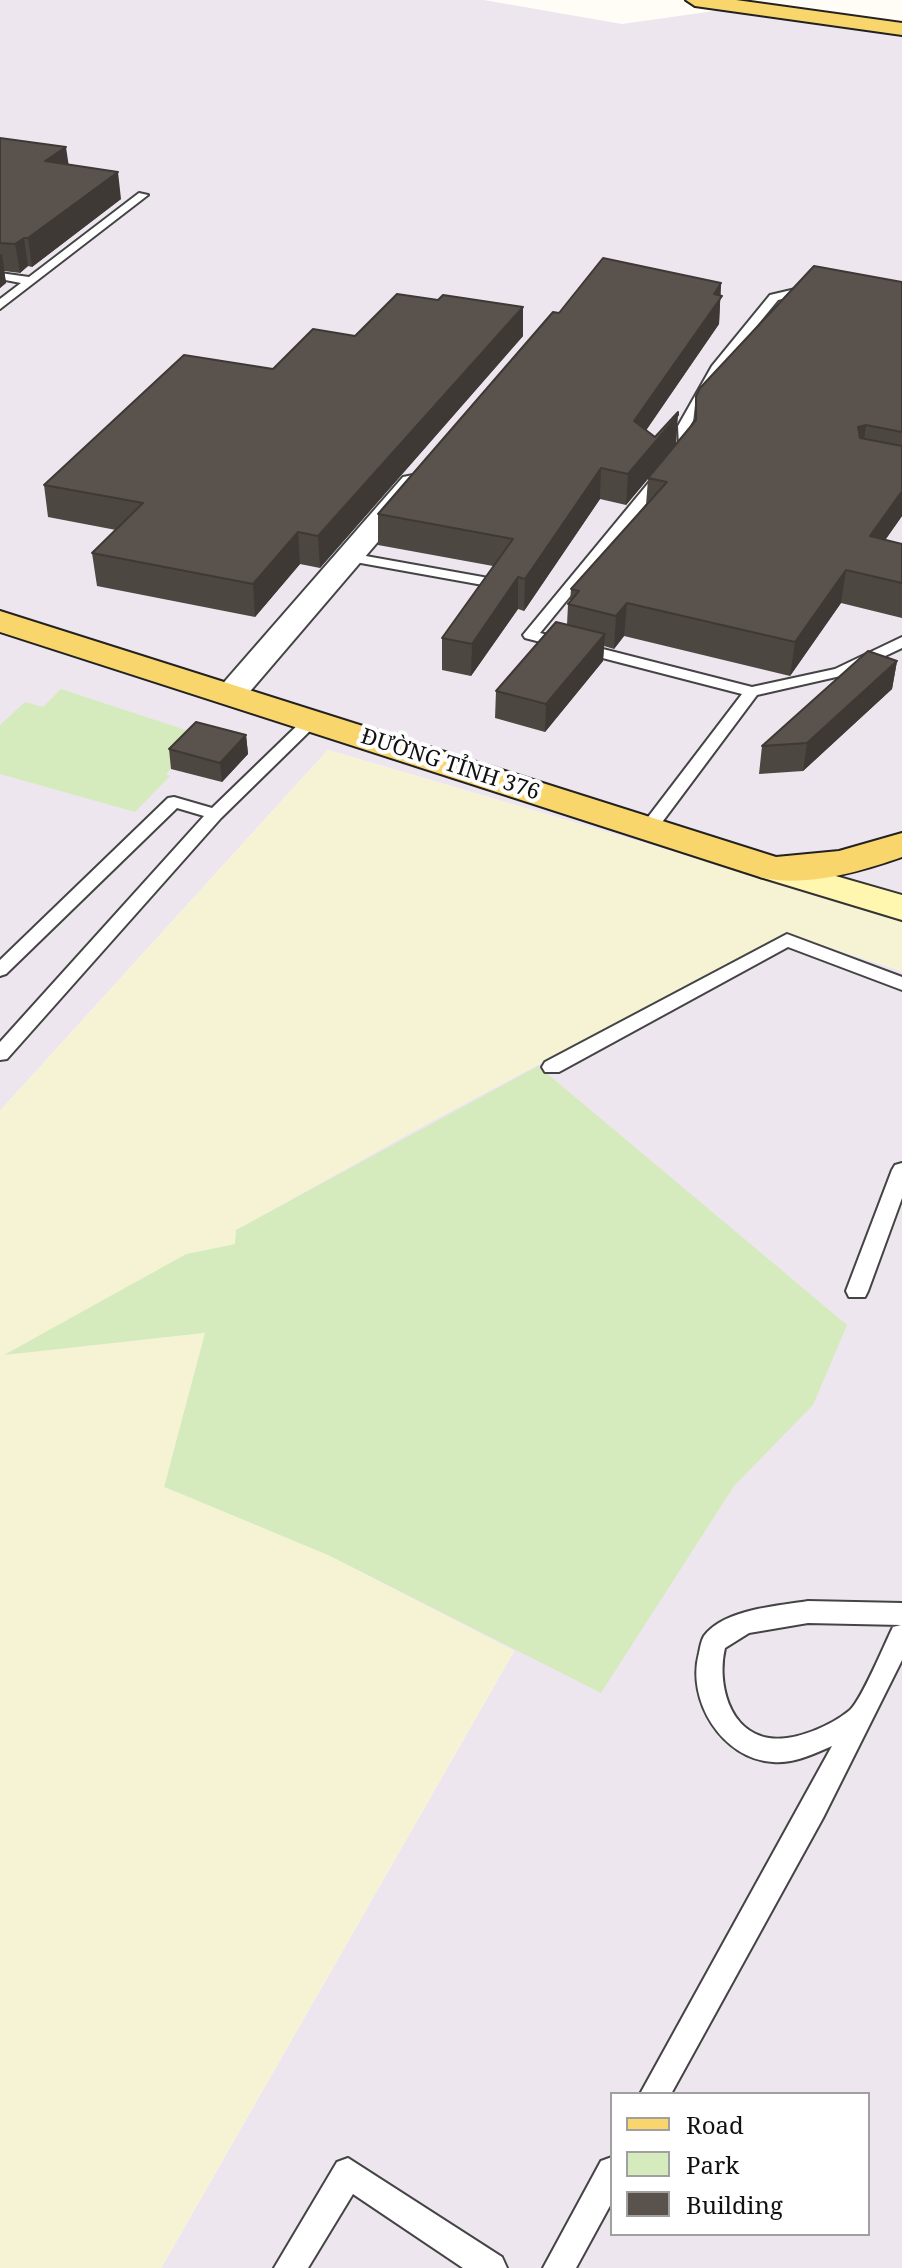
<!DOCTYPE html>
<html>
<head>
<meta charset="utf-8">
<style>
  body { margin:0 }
  #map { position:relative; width:902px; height:2268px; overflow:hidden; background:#fffdf5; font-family:"Noto Serif",serif }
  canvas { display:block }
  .legend { position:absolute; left:610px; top:2092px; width:260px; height:144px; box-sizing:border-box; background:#fff; border:2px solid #a0a0a0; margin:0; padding:10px 14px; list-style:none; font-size:24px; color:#111 }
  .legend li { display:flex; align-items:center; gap:16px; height:40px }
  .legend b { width:40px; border:2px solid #a0a0a0 }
</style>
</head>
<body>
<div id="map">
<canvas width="902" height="2268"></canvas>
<ul class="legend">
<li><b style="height:10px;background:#f9d66b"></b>Road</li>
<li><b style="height:22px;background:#d5ebbd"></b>Park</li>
<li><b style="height:22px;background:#5a524d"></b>Building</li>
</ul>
</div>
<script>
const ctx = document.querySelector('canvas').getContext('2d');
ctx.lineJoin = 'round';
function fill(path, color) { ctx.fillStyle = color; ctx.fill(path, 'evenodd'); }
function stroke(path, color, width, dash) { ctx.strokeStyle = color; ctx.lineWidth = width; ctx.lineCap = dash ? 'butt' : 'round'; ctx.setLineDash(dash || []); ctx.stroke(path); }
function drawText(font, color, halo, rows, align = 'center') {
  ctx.font = font + ' "Noto Serif",serif'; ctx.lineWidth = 8; ctx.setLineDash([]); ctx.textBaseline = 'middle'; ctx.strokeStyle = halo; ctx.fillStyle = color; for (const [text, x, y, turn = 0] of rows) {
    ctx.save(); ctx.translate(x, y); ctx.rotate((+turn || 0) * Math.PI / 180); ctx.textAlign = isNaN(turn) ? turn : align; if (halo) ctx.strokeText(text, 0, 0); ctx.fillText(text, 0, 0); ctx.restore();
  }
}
const industrial = new Path2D(`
  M0,0h484l138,24 113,-16 132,15 35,14v882l-574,-169 -328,361z
  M786,933l116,38v1297h-741l353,-617 -186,-96 -49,-20 -96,-120 53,-185 186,-104zM612,2094h256v140h-256z`);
const farmland = new Path2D(`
  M328,750l574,169v52l-116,-38 -364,193 -185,104 -2,14 -49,10 -179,100 199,-21 -42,154 164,68 186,96 -353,617h-161v-1157z`);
const green = new Path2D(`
  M61,689l149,49 -13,3 -31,33 4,2 -35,36 -135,-38v-49l25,-23 18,5z
  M538,1066l309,259 -34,80 -79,81 -133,207 -273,-138 -164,-68 41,-154 -201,22 182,-101 49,-10 1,-14z`);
const lane = new Path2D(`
  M139,193l9,2 -148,114v-10l21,-16 -21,-4v-6l29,4z
  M817,284l4,1v4l-43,11 -55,67 -33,59 1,23 -151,184 212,54 83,-18 67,-32v11l-57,27 -88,20 -103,138h-12l-2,-4 2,-4 100,-131 -217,-56 -2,-3 156,-189 -1,-20 34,-60 58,-71z
  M349,553l145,26 7,4 -7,4 -150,-27v-6z
  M311,716l8,5 -2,3 -96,94 -214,241 -7,1v-18l204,-226 -27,-8 -171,166 -6,2v-16l168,-162 6,-1 38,11 93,-90z
  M787,934l115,43v13l-114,-43 -229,125h-14l-3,-5 3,-5z
  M902,1163v35l-34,93 -3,6h-16l-3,-6 46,-121 3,-5z
  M808,1601l94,2v57l-79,158 -152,276h-31l192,-348c-18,8 -39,18 -59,16 -51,-3 -87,-62 -74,-109 1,-5 2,-12 5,-17 20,-27 74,-30 104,-35zM808,1623l93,2 -8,2c-9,18 -31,72 -43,83 -19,16 -56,32 -81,28 -41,-7 -52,-56 -44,-90l24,-15z
  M612,2157v45l-36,66h-33l58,-107z
  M348,2158l154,99 5,11h-44l-110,-74 -45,74h-34l63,-106z`);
const street = new Path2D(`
  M413,475l10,2 3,6 -3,6 -182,213 -11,2 -11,-2 -5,-7 5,-7 184,-211z`);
const secondary = new Path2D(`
  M773,858l129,37v25l-142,-43 -6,-8 6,-8z`);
const primary = new Path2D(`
  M686,0h50l166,23v12l-207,-29z
  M0,611l776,246 63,-6 63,-18v24c-42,15 -98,31 -142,20l-760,-245z`);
const wall = new Path2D(`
  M0,138l68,27 53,34 -89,68 -4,-1 -8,7 -16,-2 2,12 -6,5z
  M902,282v234l-17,24 17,4v74l-61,-15 -51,73 -166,-40 -10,13 -10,-3 -1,15 -58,71 -50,-14 1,-27 71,-66 1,-21 2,-3 1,-12 75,-84 2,-26 -22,26 -26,-6 -76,112 -6,-2 -47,67 -29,-6v-32l51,-72 -115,-21v-31l181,-201 162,-30 -2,41 -73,106 9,7 21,7 17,-21 3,-27z
  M355,336h168l-203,232 -20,-4 -45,53 -158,-31 -5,-33 24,-23 -68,-13 -4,-32 229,-116z
  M897,661l-5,28 -89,82 -44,3 3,-28z
  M246,735l2,19 -26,28 -51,-13 -2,-20z`);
const shadedWall = new Path2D(`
  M66,147l4,27 -25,-13z
  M118,172l3,27 -89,68 -4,-29z
  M24,238l4,28 -8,7 -5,-29z
  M2,254l4,29 -6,5v-33z
  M721,283l-2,41 -87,127 2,-30z
  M523,307v29l-203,232 -2,-32z
  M678,415l-2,30 -50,60 2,-31z
  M866,425l-4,31 -4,-29z
  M601,468l-1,31 -76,112 1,-32z
  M902,491v25l-37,53 5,-33z
  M298,532l2,32 -45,53 -2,-33z
  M846,570l-5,33 -51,73 5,-34z
  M518,577v32l-47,67 1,-32z
  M627,603l-3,33 -10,13 2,-33z
  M605,634l-2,27 -58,71 1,-28z
  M897,661l-5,28 -89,82 4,-28z
  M246,735l2,19 -26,28 -2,-19z`);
const building = new Path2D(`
  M0,138l66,9 -21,14 73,11 -90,66h-4l-9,6 -15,-1z
  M603,258l118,25 -7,11 8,2 -88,125 21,16 23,-25v3l-50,59 -27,-6 -76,111 -7,-2 -46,67 -30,-6 71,-99 -135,-25 175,-202 6,1z
  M814,266l88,16v150l-36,-7 -8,2 2,11 42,8v45l-32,45 32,8v39l-56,-13 -51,72 -168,-39 -11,13 -48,-12 11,-13 -8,-2 96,-107 -19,-4 48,-58v-24l4,-8z
  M397,294l41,6 5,-5 80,12 -205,229 -20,-4 -45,52 -161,-31 51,-50 -99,-18 140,-130 89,14 40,-40 42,7z
  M556,622l49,12 -59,70 -50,-13z
  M868,651l29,10 -90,82 -45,3z
  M196,722l50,13 -26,28 -51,-14z`);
const streetNames = [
  ["ĐƯỜNG TỈNH 376",450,765,18]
];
fill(industrial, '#eee6ef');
fill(farmland, '#f6f3d4');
fill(green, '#d5ebbd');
stroke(lane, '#444', 4);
stroke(street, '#444', 4);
stroke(secondary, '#333', 4);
stroke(primary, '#222', 4);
fill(lane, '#fff');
fill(street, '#fff');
fill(secondary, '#fff6b0');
fill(primary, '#f9d66b');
fill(wall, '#4d4742');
fill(shadedWall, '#3f3936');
fill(building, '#5a524d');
stroke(building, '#3f3936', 2);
drawText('22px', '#111', '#fff', streetNames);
</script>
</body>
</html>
